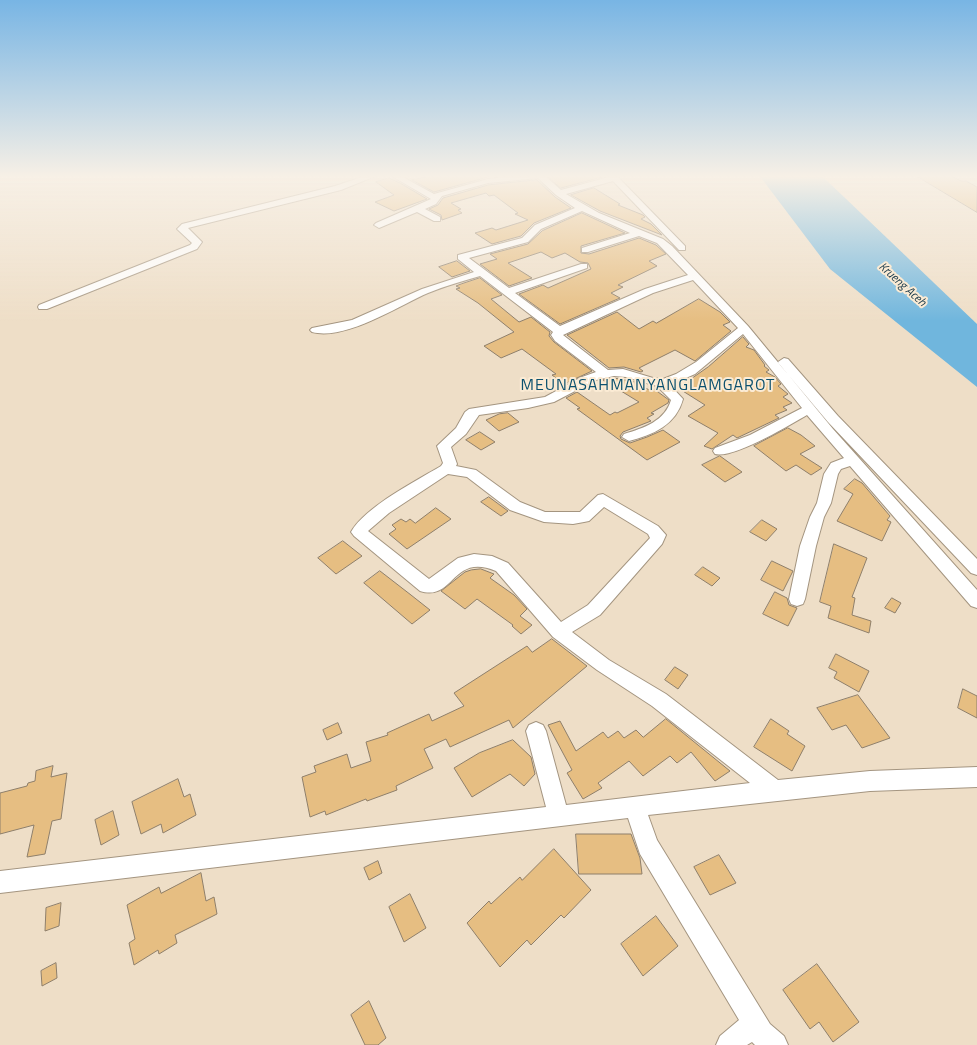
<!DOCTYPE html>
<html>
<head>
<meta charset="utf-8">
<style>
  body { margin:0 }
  canvas { display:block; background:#eedec7 }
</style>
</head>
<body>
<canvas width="977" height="1045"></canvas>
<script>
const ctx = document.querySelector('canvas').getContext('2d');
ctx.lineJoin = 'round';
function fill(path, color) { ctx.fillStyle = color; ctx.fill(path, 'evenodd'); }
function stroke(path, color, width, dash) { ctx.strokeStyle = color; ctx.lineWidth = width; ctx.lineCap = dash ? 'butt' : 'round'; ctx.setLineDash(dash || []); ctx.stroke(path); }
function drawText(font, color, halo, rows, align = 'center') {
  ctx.font = font + ' "Titillium Web",sans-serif'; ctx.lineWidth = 4; ctx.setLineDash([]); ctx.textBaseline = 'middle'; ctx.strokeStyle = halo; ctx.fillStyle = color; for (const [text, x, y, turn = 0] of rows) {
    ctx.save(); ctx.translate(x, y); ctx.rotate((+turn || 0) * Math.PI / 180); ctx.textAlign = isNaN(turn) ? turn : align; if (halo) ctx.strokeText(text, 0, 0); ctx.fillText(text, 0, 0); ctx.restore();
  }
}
const water = new Path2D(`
  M759,175h62l156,149v63l-147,-118z`);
const building = new Path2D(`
  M435,175h76l-23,2 -54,15 -22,-12z
  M546,175h60v1l-45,12z
  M915,175h35l11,6h5l11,6v25z
  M389,178l11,5 27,16 -33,12 -19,-9 19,-7 -18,-13z
  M537,180l18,17 16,11 -37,15 -13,13 -29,8 -17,-11 17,-5 4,2 32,-10 -13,-6 3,-1 -24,-18 -5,1 -3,-3 -35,10 10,6 -3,1 4,3 -20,7 -1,-5 -12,-6 9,-4 5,-7 45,-13z
  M594,188l26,16 -2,1 25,10 2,2 -4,2 10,5 11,11 -62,-24 -29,-16z
  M582,213l43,20 -44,13v7l8,1 50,-16 17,7 10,9 -17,7 8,5 -39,19 5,2 -12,6 9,5 -60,26 -41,-30 24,-9 5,3 43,-19 -3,-6 -8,-1 -15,-9 -13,5 -11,-6 -33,11 24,15 -23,8 -29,-22 17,-5 -7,-5 38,-10 14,-13z
  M457,261l13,10 -18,6 -13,-10z
  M480,278l22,17 -11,4 28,23 12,-5 19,15 -1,4 5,6 38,29 -28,13 -12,-9 4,-1 -34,-25 -21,9 -17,-12 30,-14 -36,-29 -22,-14 4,-1 -4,-2 5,-2z
  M699,299l21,13 10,10 -7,3 8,6 -36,30 -20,-11 -36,18 4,3 -2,1 -17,-5 -15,1 -42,-33 50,-23 22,17 14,-8 3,2z
  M743,337l6,7 -3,3 8,3 11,15 -1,1 5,4 -3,2 9,5 6,7 -3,2 10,8 -5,3 9,6 -9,4 4,3 -12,5 4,3 -42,20 -4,-3 -21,14 -8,-3 14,-13 -30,-17 17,-11 -27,-17 30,-21z
  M614,378l21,4 16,9 3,-2 15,11 -1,3 -17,10 3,1 -7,4 4,3 -28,11 -3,4 1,3 9,4 17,-6 16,-7 17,12 -33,18 -70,-51 3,-1 -14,-10 11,-6 33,23 5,-3 2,1 22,-11 -36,-22z
  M508,413l11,9 -20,9 -13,-11 13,-6z
  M788,428l13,7 14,11 -15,8 22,14 -11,7 -15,-10 -10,6 -32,-25z
  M480,432l15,10 -14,8 -15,-10z
  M720,456l22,16 -17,10 -23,-17z
  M855,479l7,4 28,33 -3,4 4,2 -9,19 -45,-20 16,-27 -9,-5z
  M489,497l19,14 -7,5 -20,-14z
  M436,508l15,11 -44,30 -18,-15 7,-5 -4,-4 9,-6 5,3 4,-3 5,4z
  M762,520l15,9 -11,12 -16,-9z
  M343,541l19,15 -26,18 -18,-16z
  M834,544l33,14 -15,39 3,1 -3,17 19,6 -2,12 -41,-15 3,-12 -11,-4z
  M772,561l21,10 -10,20 -22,-11z
  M703,567l17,11 -8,8 -17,-11z
  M481,569l13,5 -4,4 24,17 13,14 -7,7 12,9 -11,9 -9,-8 1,-1 -36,-26 -12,10 -24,-18 24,-19 6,-2z
  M380,571l31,24 19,15 -18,14 -48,-41z
  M775,592l12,6 2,7 8,3 -9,18 -25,-12z
  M892,598l9,5 -6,10 -10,-5z
  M552,639l35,27 -74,62 -4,-8 -59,27 -4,-8 -22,10 9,19 -37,18 1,4 -30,11 -1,-2 -40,16 -1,-4 -15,6 -8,-40 14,-5 -2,-6 33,-12 4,14 20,-7 -5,-19 22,-7 -1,-2 42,-19 3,7 32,-15 -10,-13 73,-47 5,6z
  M836,654l33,17 -10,21 -25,-14 3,-6 -8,-4z
  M675,667l13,8 -10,14 -13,-9z
  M963,689l14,7v22l-19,-10z
  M858,695l32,43 -28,10 -16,-23 -14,5 -15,-22z
  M666,719l64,52 -15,10 -24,-29 -14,11 -7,-7 -27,20 -14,-15 -31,22 4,5 -19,11 -16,-26 5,-3 -24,-45 12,-4 16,30 27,-19 5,6 10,-7 6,7 12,-8 7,7z
  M771,719l18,12 -2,3 18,12 -13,25 -38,-24z
  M338,723l4,10 -15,7 -4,-10z
  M513,740l18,17 4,17 -11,12 -14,-12 -38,23 -18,-29 25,-15z
  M53,766l-2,11 16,-4 -6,46 -9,2 -7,33 -18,3 7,-32 -34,9v-41l27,-7 1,-3 7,-2 1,-10z
  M178,779l6,18 6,-3 6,21 -33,18 -2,-9 -20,10 -9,-32z
  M113,811l6,24 -18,10 -6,-25z
  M576,834h55l9,24 2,16h-63z
  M554,849l37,41 -27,28 -3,-3 -30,30 -4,-5 -27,27 -33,-44 22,-22 2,3 29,-27 2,3z
  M719,855l17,28 -26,12 -16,-28z
  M378,861l4,12 -13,7 -5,-12z
  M201,873l5,28 8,-4 3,17 -42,21 2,8 -18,11 -1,-4 -24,15 -5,-22 6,-4 -8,-34 32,-18 2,6z
  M410,894l16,34 -22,14 -15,-35z
  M61,903l-2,23 -14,5 1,-23z
  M656,916l22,30 -35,30 -22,-32z
  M56,963l1,15 -15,8 -1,-15z
  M817,964l42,58 -26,20 -14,-20 -9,7 -27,-39z
  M369,1001l17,37 -8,7h-13l-14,-30z`);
const minor = new Path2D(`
  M368,175h10l-37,15 -153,38 14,14 -5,7 -150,60h-8l-1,-2 1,-2 151,-60 2,-2 -15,-14 5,-5 153,-38z
  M390,175h9l35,19 54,-15 35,-4h21l17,15 48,-13 -1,-2h8l69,71v4h-6l-66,-69 -47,13 33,19 64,26 9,7 76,80 85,103 144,161v18l-6,-2 -121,-140 -9,3 -3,5 -7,29 -7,14 -8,29 -11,53 -2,5 -6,2 -6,-2 -2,-5 11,-53 10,-29 7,-14 7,-29 7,-11 13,-5 -37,-43c-17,10 -74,44 -92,39l-2,-3 2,-3 35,-13 52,-27 -59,-74 -48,40 -25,11 13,14c-7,26 -30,36 -54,42l-7,-4 2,-3c20,-6 41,-13 47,-34l-14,-14 -31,-9 -12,-1 -18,4 -42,22 -26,6 -49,7 -13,19 -15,13 6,17 -1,2 20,4 44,32 25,10h35l18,-17 5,-1 55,32 8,9 -4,9 -62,71 -28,17 37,28 57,34 112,86 92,-9 107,-4v20l-107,4 -222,24 9,25 113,184 14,12 4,9h-33l-3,-3 -5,3h-31l4,-9 19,-16 -99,-166 -12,-36 -628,75v-22l546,-64 -20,-76 3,-6 7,-3 7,3 3,6 20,74 184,-22 -98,-77 -55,-36 -44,-33 -57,-66c-44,-19 -42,31 -76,20l-66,-55 -3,-4c14,-25 65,-51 90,-66l2,-3 -6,-17 19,-18 9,-16 4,-3 76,-12 37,-20 14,-5 -41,-31 -4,-6 2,-3 -73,-56c-17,5 -35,10 -52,17 -30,13 -83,48 -116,39l-2,-2 2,-2 40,-8 70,-31 52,-17 -16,-13v-4l64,-17 13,-13 40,-17 -19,-13 -18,-17 -50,5 -46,13 -6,8 -11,5 15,8v4h-6l-17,-9 -38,16 -5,-3 2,-2 55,-24zM582,211l48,22 -48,15v4h6l51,-16 18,7 31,32 -43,14 -85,37 -45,-33 72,-25v-4h-6l-72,24 -40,-30 59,-16 13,-13zM693,280l45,48 -42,34 -20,12 -13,5 -10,-1 -30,-9 -15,1 -45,-35 90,-42zM448,474l19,3 43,33 34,12 29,2 11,-2 5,-1 15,-14 44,27 2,4 -62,67 -27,17 -53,-59 -16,-7 -18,-2 -16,4 -29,21 -61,-48 21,-18z
  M784,358l4,1 50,57 139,143v16l-6,-2 -143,-151 -48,-57 -2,-3z`);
const farWaternames = [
  ["Krueng Aceh",902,285,42]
];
const quarterNames = [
  ["MEUNASAHMANYANGLAMGAROT",648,386]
];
fill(water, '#70b6dd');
fill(building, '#e6be82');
stroke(building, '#8e7f6b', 1);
stroke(minor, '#a49580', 2);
fill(minor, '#fff');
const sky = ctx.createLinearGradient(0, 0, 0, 321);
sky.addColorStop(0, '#78b5e4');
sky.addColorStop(0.55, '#f7f0e6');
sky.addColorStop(1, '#f7f0e600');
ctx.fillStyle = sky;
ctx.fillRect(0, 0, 977, 321);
drawText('italic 12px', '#173748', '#fbebd4', farWaternames);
ctx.letterSpacing = '1px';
drawText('16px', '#0b506e', '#fbebd4', quarterNames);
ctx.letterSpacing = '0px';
</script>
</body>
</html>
